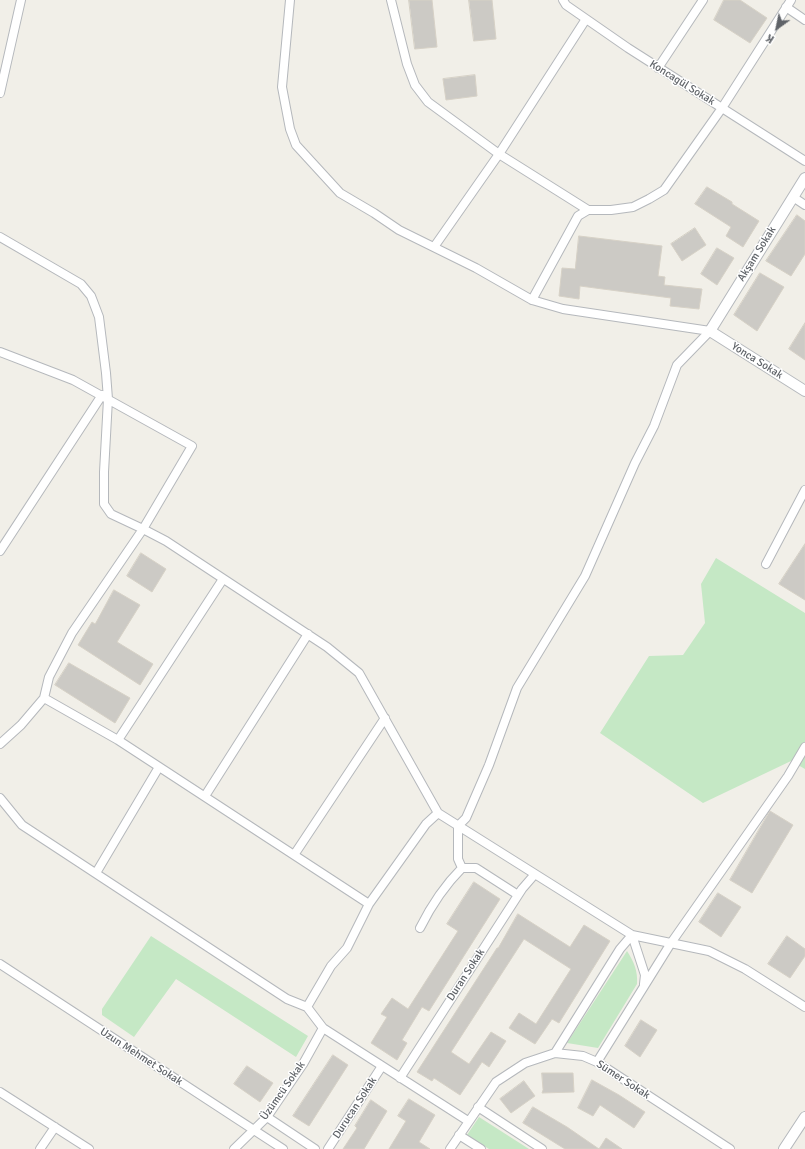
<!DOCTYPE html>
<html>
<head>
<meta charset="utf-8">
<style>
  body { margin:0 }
  #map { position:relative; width:805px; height:1149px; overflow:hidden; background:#f1efe8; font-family:Signika,sans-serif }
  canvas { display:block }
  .north { position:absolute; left:757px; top:8px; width:40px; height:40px; -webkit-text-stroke:3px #fff; paint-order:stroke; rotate:213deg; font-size:11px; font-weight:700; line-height:16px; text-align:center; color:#5f6368 }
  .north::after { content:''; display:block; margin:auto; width:14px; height:18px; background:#5f6368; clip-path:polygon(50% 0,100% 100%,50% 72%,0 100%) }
</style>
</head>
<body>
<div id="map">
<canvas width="805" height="1149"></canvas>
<div class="north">K</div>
</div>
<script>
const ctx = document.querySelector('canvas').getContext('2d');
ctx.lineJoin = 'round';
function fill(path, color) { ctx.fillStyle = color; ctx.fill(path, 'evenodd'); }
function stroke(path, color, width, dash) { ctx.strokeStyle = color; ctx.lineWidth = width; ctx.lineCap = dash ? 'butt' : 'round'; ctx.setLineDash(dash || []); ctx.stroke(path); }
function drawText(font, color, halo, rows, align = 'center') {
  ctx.font = font + ' Signika,sans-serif'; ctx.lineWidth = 3; ctx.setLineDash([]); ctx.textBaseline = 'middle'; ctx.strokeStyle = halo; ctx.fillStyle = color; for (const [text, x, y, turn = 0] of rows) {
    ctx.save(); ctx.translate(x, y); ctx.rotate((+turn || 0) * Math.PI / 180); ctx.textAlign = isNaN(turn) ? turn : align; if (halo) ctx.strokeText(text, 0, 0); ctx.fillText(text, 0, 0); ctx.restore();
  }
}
const green = new Path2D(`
  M716,558l89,55v156l-14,-8 -88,42 -103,-70 49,-77 34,-1 22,-32 -4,-39z
  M151,936l157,100 -12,21 -120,-78 -42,58 -32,-22v-6z
  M627,951c7,11 11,20 10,33l-39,64 -31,-5z
  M479,1117l50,32h-40l-22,-14z`);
const building = new Path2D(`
  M409,0h23l5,47 -22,2z
  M469,0h23l4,39 -22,2z
  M724,0h16l27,18 -17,25 -36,-23z
  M475,75l2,21 -31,4 -3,-21z
  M707,187l25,15v2l27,17 -16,26 -17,-11 5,-9 -36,-23z
  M797,215l8,6v33l-14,22 -25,-15z
  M695,228l11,17 -24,16 -11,-17z
  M579,236l83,10 -4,30 7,1 -1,8 38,4 -3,20 -29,-3 1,-8 -91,-12 -1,13 -20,-3 3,-28 13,1z
  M717,248l17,10 -17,27 -16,-11z
  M760,273l24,14 -27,44 -23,-16z
  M805,323v37l-16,-11z
  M805,544v56l-26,-16z
  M141,553l25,16 -14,23 -25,-16z
  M114,590l26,15 -23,37 36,22 -13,21 -62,-40 14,-23 3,2z
  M69,663l61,35 -15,25 -60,-38z
  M770,811l23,14 -41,68 -22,-13z
  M474,882l26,17 -71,112 -7,-4 -20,33 5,3 -10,17 -26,-17 16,-26 -6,-3 11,-16 16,11 50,-78 -11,-7z
  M718,893l23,14 -20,30 -22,-15z
  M518,914l52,33 14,-22 26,16 -51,82 -7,-4 -17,25 -26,-16 10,-15 17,11 35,-55 -47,-30 -73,113 18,12 22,-32 15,9 -17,26 -7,-5 -22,33 -26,-17 -2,3 -15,-9 80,-124h1z
  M787,936l18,13v7l-15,22 -22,-14z
  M641,1020l16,10 -17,27 -15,-11z
  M333,1055l15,10 -39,61 -16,-10z
  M247,1066l26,17 -13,19 -26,-18z
  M542,1073h31l1,19 -32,1 1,-3z
  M592,1080l27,15 26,17 -11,16 -34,-23 -7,11 -15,-8z
  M524,1081l11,15 -24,17 -11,-14z
  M409,1099l26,16 -16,27 11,7h-41l17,-28 -8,-5z
  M371,1100l16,11 -23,38h-21l14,-21 -2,-2z
  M533,1107l34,20 32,22 7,-11 16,11h-57l-42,-26z`);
const minor = new Path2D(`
  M290,0l-8,87 8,42 6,16 44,48 34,20 25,17 77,38 56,32 31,9 147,22
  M391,0l16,64 8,21 13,17 71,52 89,56
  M563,0l3,5 62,43 177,113
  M786,7l19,13
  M658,68l45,-68
  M0,93l21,-93
  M793,197l12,8
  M0,237l81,47 10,12 8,21 7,56 2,26 -4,73v32l7,10 32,15 -71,104 -23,44 -5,21 74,42 251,164
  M434,247l65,-93 87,-135
  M532,300l46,-84 10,-6h23l22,-3 16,-8 15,-9 58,-82 69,-108
  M0,352l73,28 119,66 -49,83 23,12 161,106 32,26 79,140 194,122 77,16 36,18 60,38
  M0,551l102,-156
  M766,564l39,-74
  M118,740l105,-161
  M0,744l21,-19 23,-27
  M205,796l103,-162
  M0,798l22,27 265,174 20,8 16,21 145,93
  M294,855l91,-137
  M462,868l-4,-9v-33l8,-8 23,-53 28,-77 68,-112 50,-113 19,-37 23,-61 33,-34
  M96,873l63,-106
  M420,928c11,-22 24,-42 42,-60h14l42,27
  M0,964l283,185
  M307,1007l24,-41 16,-18 22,-44 57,-80 12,-11
  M555,1053l65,-104 12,-14 13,40 -1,9
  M597,1062l74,-119 117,-167 17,-29
  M400,1078l122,-189 13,-15
  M0,1092l89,57
  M478,1107l64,42
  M267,1117l48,32
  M459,1135l22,14
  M40,1149l15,-22
  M234,1149l33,-32 36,-53 20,-36
  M328,1149l54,-83
  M450,1149l46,-67 29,-19 30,-10 28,3 14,6 133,87`);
const tertiary = new Path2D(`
  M805,178l-95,153 95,60
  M784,1149l21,-32`);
const streetNames = [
  ["Koncagül Sokak",682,83,32],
  ["Akşam Sokak",757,254,-58],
  ["Yonca Sokak",757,361,32],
  ["Duran Sokak",466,975,-57],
  ["Uzun Mehmet Sokak",141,1057,33],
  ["Sümer Sokak",623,1080,33],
  ["Üzümcü Sokak",283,1091,-55],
  ["Durucan Sokak",355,1108,-57]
];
fill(green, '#c5e8c5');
fill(building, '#cccac5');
stroke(building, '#d6d1c6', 1);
stroke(minor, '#b5b8bc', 10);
stroke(tertiary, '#b5b8bc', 12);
stroke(minor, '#fff', 8);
stroke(tertiary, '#fff', 10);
drawText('11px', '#5f6368', '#fff', streetNames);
</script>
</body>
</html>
